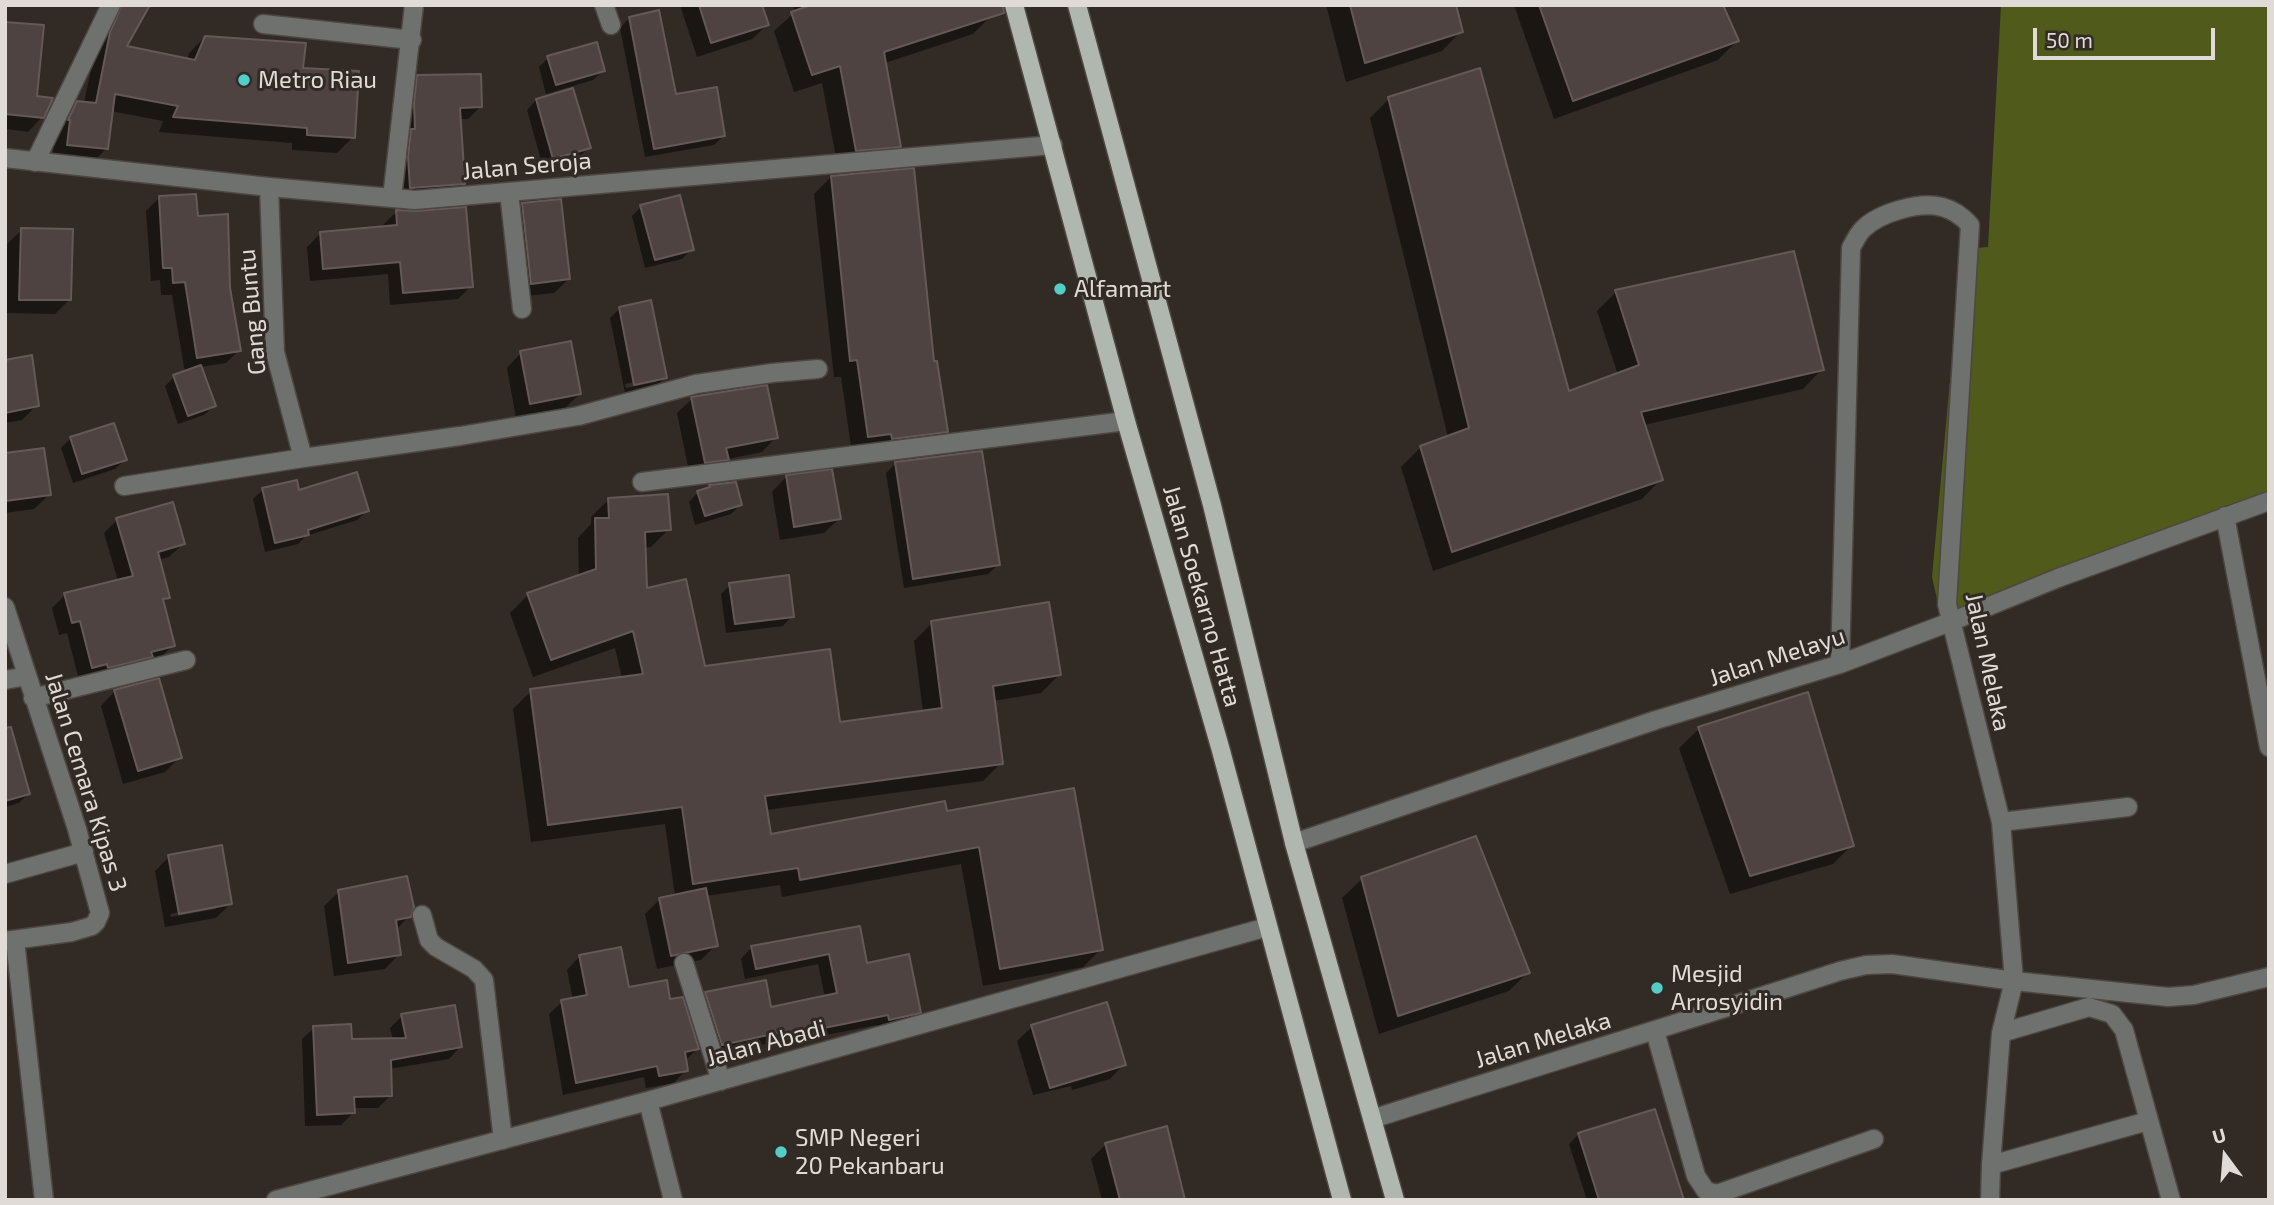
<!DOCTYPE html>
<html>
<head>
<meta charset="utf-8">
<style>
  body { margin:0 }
  #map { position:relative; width:2274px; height:1205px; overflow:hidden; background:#322a24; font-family:"Exo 2",sans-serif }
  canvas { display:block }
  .frame { position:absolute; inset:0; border:7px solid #e0dbd7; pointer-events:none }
  .north { position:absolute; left:2190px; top:1121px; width:70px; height:70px; -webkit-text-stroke:5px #322a24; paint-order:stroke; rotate:344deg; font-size:19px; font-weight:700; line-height:28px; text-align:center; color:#e0dbd7 }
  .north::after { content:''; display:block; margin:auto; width:24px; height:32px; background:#e0dbd7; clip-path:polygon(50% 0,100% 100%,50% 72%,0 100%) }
  .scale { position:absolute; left:2033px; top:28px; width:182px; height:32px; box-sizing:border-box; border:4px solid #e0dbd7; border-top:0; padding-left:9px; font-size:21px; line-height:24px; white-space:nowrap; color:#e0dbd7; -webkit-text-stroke:5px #322a24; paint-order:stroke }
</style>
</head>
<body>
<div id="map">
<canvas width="2274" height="1205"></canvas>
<div class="frame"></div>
<div class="north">U</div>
<div class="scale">50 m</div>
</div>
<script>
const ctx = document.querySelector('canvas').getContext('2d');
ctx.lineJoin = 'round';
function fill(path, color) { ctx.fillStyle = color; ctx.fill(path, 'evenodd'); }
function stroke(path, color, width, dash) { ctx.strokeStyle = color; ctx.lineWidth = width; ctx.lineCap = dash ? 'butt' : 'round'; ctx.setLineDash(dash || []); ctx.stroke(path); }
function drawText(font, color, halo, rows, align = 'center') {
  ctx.font = font + ' "Exo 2",sans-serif'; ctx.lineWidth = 6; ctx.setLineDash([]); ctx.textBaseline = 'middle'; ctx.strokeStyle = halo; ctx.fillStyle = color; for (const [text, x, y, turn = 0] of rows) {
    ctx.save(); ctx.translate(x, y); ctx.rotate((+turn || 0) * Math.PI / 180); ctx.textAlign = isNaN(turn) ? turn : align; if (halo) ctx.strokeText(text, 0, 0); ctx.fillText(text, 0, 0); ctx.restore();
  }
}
const green = new Path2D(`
  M2001,5h268v487l-40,13 -287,116 -10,-44 30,-328 26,-2z`);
const shadow = new Path2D(`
  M111,5h37l-24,43 63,12 2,-7 16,-16 96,32 52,68 -16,16 -45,-3v-7l-133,-11 4,-11 -52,-10 -4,37 -16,16 -39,-4 3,-25 7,-17 16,-16 6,1 11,-53z
  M680,5h80l7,20 -15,14 -55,18z
  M793,5h194l4,11 -18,18 -88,29 14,83 -18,18 -43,4 -16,-85 -28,9 -20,-61 21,-19z
  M1326,5h128l7,26 -19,20 -96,31z
  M1514,5h207l16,36 -19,19 -164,59z
  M629,18l46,78 48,40 -9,9 -69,12 -25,-129z
  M5,23l37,94 -14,15 -21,-3 -2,8z
  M548,58l55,13 -10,9 -47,14 -7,-27z
  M418,77l62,30 -12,12h-9l4,65 -12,12 -53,4 8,-110z
  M1389,99l179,294 50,-18 -21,-64 19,-19 206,77 -19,20 -159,36 17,54 -19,20 -209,72 -32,-104 20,-20 27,-10 -78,-319z
  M536,100l53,47 -10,10 -36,10 -16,-57z
  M831,177l102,186 13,68 -17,17 -77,5 -11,-76h-7l-20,-183z
  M159,198l37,20 33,70 10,62 -13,13 -26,4 14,39 -10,9 -26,9 -13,-38 9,-9 11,-4 -13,-78h-11l-1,-15 -9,1 -5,-70z
  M522,204l47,75 -15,14 -37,4 -9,-78z
  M641,207l51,42 -10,10 -37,9 -13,-52z
  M396,212l75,74 -13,13 -68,6 -2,-31 -78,7 -3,-34 13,-13 64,-6 -1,-3z
  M22,230l47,70 -14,14 -49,-1 1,-69z
  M620,308l45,70 -10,9 -30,6 -15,-75zM656,378v4l-30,6 -1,-4z
  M521,353l59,41 -15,14 -49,10 -9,-50z
  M5,362l32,43 -15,15 -17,3z
  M692,399l84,38 -14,15 -34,7 -15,14 -23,3 -13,-63z
  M71,438l54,22 -10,9 -42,14 -12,-35z
  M5,455l44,40 -15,14 -29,4z
  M896,463l102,102 -10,9 -84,14 -18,-115z
  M786,477l53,42 -15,14 -44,7 -8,-48z
  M710,487l30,18 -9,9 -36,11 -6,-23 9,-10z
  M263,490l35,2 69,19 -10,9 -51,16 -8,8 -33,8 -12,-53z
  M609,499l60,30 -18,18 -7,1 1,42 58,78 135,56 85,-12 -9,-71 18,-18 127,52 -18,18 -48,8 8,62 -18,18 -217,29 4,26 176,-23 155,136 -18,18 -100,19 -22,-122 -179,33 -2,-12 -74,11 10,49 -15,15 -44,9 -12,-55 15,-15 15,-3 -10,-72 -134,18 -18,-133 18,-18 91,-13 -7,-30 -82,29 -23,-64 18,-18 51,-18 -1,-39 13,-14v-7z
  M117,520l66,24 -14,13 -11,3 10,37 -6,6 11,42 -13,13 -81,22 -12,-47 -8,2 -7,-27 13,-13 53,-14 -14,-48z
  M730,585l62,31 -9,10 -57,7 -5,-39z
  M115,691l65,66 -15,15 -42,12 -22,-78z
  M1807,695l45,150 -19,19 -103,30 -51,-146 20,-19z
  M5,755l23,39 -9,9 -14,4z
  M169,857l61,47 -14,14 -51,9 -10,-56zM216,905v4l-45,8 -1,-3z
  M1362,879l166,93 -19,19 -130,43 -37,-136z
  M339,892l70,24 -13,14 3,24 -14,15 -51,7 -10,-70z
  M858,928l8,37 53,47 -12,11 -29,8 -1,-6 -71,14 -5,5 -24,5 -1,-7 -66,13 -15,-50 11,-11 64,15 55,-11 -7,-34 -73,15 -4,-20 11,-12z
  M620,949l8,40 41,12 28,48 -12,12 1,9 -12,13 -28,5 -2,-11 -81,18 -14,-81 13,-12 11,-2 -6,-30 12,-13z
  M402,1016l58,31 -11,12 -60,10 1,27 -12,12h-25v5l-12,12 -36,1 -3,-87 12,-11 36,13 43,-1 -3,-12z
  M1032,1027l92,37 -14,15 -38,11 -1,-4 -38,9 -16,-54z
  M1578,1135l104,65h-95l-18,-56z
  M1106,1144l78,56h-82l-11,-41z`);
const building = new Path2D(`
  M122,5h28l-23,41 68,14 10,-24 101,7 -3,25 56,3 -4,67 -48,-3v-7l-134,-11 5,-11 -63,-12 -7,55 -41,-4 3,-25h-2l9,-19 19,2 14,-71z
  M699,5h63l7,20 -58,18z
  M811,5h192l1,8 -120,39 17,95 -45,4 -16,-85 -28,9 -21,-63z
  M1350,5h106l7,27 -98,31z
  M1539,5h184l16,36 -166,60z
  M659,10l17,84 41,-7 8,49 -71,13 -25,-132z
  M5,22l39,3 -7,71 16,2 -9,20 -39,-4z
  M597,42l8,29 -49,14 -9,-29z
  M1480,68l89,323 70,-26 -24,-75 179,-39 30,119 -183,42 22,68 -211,72 -32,-106 49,-18 -81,-331z
  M481,74l1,33 -22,1 5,76 -55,4 -2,-31 3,-28h4l-1,-26 3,-28z
  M573,88l18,60 -38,11 -17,-60z
  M914,168l20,193h3l11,71 -56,7 -1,-5 -23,3 -11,-77 -7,1 -19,-185z
  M196,194l2,22 30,-2 2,74 11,63 -44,7 -12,-76 -12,1 -1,-15h-9l-4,-72z
  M680,195l14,55 -39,10 -15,-55z
  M561,199l9,80 -39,5 -9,-81z
  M466,207l7,80 -70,6 -3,-31 -77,7 -3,-37 77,-7 -1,-15 20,1z
  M21,228l52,1 -2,71h-52z
  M651,300l16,78 -33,7 -15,-78z
  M571,341l10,53 -51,10 -10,-53z
  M32,355l7,51 -34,7v-53z
  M201,365l15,41 -28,10 -15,-41z
  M767,385l11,53 -52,10 3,12 -24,3 -14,-66z
  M114,423l13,37 -45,14 -12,-37z
  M44,448l7,47 -46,6v-48z
  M982,451l18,114 -87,14 -18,-117z
  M832,469l9,50 -47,8 -8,-52z
  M357,472l12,39 -61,19 1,5 -34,8 -13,-55 35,-8 2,10z
  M736,482l6,23 -37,11 -8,-25 13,-4 -1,-2z
  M668,494l3,36 -26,2 2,56 39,-9 19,87 125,-17 10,73 102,-14 -11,-87 118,-19 12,73 -68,11 10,78 -238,32 6,38 174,-33 2,10 127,-23 29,162 -103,19 -21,-122 -179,33 -2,-12 -105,16 -11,-77 -134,18 -18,-136 113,-15 -10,-43 -82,29 -24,-67 69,-24 -1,-51h14l-1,-20z
  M173,502l12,42 -27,8 12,46 -7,1 12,47 -24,6 2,5 -45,11 -1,-4 -15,4 -12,-47 -8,2 -8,-30 69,-17 -17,-58z
  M789,575l5,42 -59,7 -6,-41z
  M159,678l23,80 -44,13 -24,-81z
  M1808,692l46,154 -104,30 -52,-149z
  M11,727l19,67 -25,7v-73z
  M1476,836l54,137 -132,43 -37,-139z
  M222,845l10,59 -53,10 -11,-59z
  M407,876l7,31 -3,10 -15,3 5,35 -53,8 -10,-73z
  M706,888l12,58 -47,10 -12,-58z
  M860,926l7,37 42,-9 12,59 -32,7 -1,-5 -74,15 1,4 -27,5 -1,-8 -65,14 -17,-53 61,-12 5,27 66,-14 -8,-39 -73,15 -5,-23z
  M621,947l8,40 38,-7 3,19 13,-2 16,52 -14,3 3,19 -29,5 -2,-10 -81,17 -15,-83 26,-5 -8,-40z
  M1107,1002l19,63 -76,23 -19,-63z
  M455,1005l7,42 -71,13 1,36 -38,1 1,16 -38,2 -4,-89 38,-2 1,15 54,-1 -5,-24z
  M1655,1109l29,91h-85l-21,-67z
  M1167,1126l18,74h-65l-15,-57z`);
const minor = new Path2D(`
  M604,5l7,20
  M263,24l149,16
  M5,158l264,29 146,13 638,-55
  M35,162l76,-157
  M509,192l13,117
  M392,198l22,-193
  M303,458l157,-22 118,-20 118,-32 76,-11 46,-4
  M642,482l484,-61
  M124,486l179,-28 -28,-106 -6,-165
  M2225,516l44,231
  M5,607l72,222 23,84 -4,9 -4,4 -20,6 -67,9
  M5,680l22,-4
  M33,698l153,-38
  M2001,822l127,-15
  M1294,843l362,-123 184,-56 110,-42 108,-44 211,-77
  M5,874l79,-22
  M422,915l7,25 7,7 38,22 10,11 19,160
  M15,940l29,260
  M684,963l37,118
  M1655,1031l41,145 10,15 11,3 157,-55
  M2001,1033l88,-26 23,7 12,16 47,170
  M648,1101l25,99
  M1372,1119c156,-50 312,-97 468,-148l26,-6 26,-1 122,17 -13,-159 -54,-218 23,-379c-8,-9 -16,-15 -28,-18 -23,-6 -63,6 -79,22 -5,5 -9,13 -12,19l-11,416
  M1991,1165l157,-44
  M276,1200l372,-99 619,-174
  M1990,1200l1,-35 10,-132 13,-52 154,16 26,-2 75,-18`);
const major = new Path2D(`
  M1014,5l112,416 94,326 122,453
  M1077,5l135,500 82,338 101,357`);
const markers = [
  [244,80,7,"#54cdc6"],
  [1060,289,7,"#54cdc6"],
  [1657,988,7,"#54cdc6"],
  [781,1152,7,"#54cdc6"]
];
const poiNames = [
  ["Metro Riau",258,80],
  ["Alfamart",1074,289],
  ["Mesjid",1671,974],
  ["Arrosyidin",1671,1002],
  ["SMP Negeri",795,1138],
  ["20 Pekanbaru",795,1166]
];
const streetNames = [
  ["Jalan Seroja",527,166,-5],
  ["Gang Buntu",252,312,-95],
  ["Jalan Soekarno Hatta",1202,596,74],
  ["Jalan Melayu",1777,657,-18],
  ["Jalan Melaka",1988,662,78],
  ["Jalan Cemara Kipas 3",86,782,73],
  ["Jalan Melaka",1543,1040,-17],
  ["Jalan Abadi",766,1043,-15]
];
fill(green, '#505a1b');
fill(shadow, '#0007');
fill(building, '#4e4341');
stroke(building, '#655957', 2);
stroke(minor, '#4e4641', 21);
stroke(major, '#4e4641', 21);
stroke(minor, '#6e716d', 18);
stroke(major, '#b0b7af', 18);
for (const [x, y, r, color] of markers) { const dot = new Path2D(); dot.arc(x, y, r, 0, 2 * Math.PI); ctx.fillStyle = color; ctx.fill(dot); stroke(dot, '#322a24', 2.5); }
drawText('24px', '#e0dbd7', '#322a24', poiNames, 'left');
drawText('24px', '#e0dbd7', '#322a24', streetNames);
</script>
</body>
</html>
